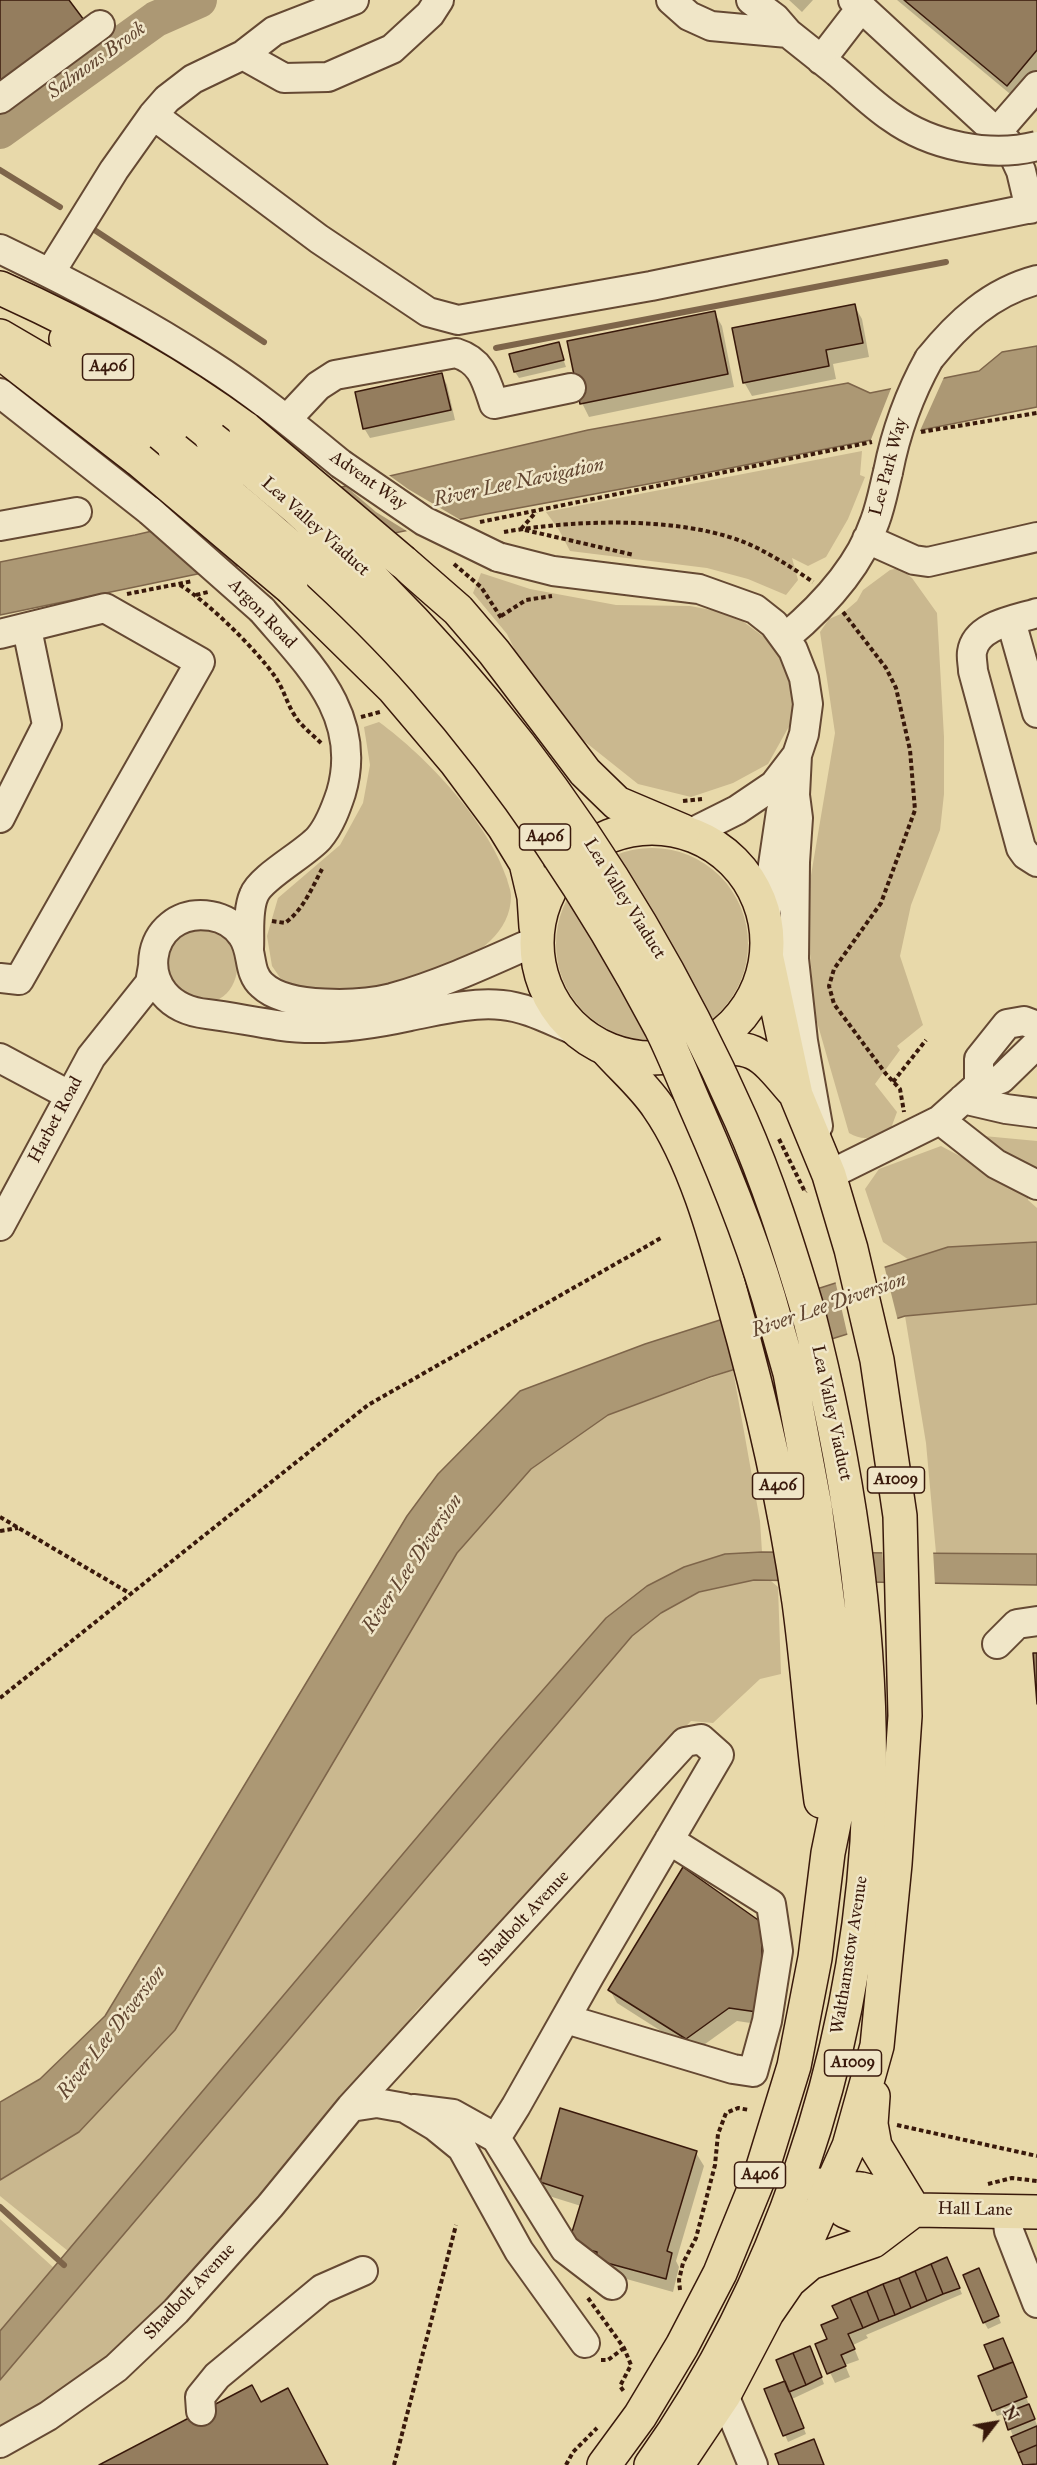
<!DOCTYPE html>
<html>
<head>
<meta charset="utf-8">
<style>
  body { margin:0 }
  #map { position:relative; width:1037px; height:2465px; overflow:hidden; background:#e8d9aa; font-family:"IM FELL Great Primer",serif }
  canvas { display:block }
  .north { position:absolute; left:965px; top:2393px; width:60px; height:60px; -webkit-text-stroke:4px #f0e6c8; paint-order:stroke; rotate:59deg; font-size:16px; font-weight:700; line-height:24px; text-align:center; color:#39190b }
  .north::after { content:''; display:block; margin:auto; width:21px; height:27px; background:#39190b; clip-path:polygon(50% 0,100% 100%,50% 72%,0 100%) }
</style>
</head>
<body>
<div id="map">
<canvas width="1037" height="2465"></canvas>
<div class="north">N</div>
</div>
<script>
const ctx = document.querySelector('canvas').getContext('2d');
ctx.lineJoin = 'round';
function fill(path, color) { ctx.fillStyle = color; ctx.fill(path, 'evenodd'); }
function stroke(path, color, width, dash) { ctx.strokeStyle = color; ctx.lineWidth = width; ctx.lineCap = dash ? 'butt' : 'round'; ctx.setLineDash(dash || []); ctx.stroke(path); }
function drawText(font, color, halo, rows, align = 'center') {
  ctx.font = font + ' "IM FELL Great Primer",serif'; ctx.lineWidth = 5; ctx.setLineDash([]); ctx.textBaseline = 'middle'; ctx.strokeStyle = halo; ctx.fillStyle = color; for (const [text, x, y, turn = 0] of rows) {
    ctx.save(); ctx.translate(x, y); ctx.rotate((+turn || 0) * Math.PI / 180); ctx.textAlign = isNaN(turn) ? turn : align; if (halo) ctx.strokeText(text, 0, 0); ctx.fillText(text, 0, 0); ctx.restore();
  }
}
const green = new Path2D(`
  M862,451l-2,24 5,2 -17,42 -22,38 -18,9 -16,-8 6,22 -12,15 -38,-16 -41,-11 -137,-17 -11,-21 -13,-18z
  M899,568l13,10 25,35 7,124v57l-4,36 -29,75 -11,51 23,69 -26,21 3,4 -25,34 22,28 -7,19c-16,6 -26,11 -41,2l-34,-118 -9,-110 29,-172 -15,-101 9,-13 14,-6 14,-12 6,-11 27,-20z
  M481,573l49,16 86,16 74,1 43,8 35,26 16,23 9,31 -1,27 -24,43 -35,19 -42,14 -53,-13 -54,-43 -58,-68 -19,-39 -34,-41z
  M379,722c48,35 109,100 128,157 1,5 4,11 4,17 0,74 -138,98 -195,96 -10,0 -21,-5 -31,-7l-13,-19 -5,-30 11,-38 62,-53 23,-42 7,-38 -6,-38z
  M556 944a96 96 0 1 1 192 0a96 96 0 1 1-192 0Z
  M211,928c6,4 15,8 19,14 15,18 7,56 -20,60 -9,1 -23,-5 -32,-7l-15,-38 18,-25z
  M973,1135l64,6v27l-27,-10z
  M941,1146l88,47 -1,7 9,8v34l-89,5 -39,13 -26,-18 -18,-53 14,-20z
  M1037,1304v250l-101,-1 -10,-110 -21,-127z
  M733,1370l27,151 2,31 -37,2 -119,64 -106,121 -432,512 -68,-55v-16l79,-48 96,-102 282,-477 74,-84 77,-54z
  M754,1580l17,1 7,6 3,87 -21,5 -47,44 -22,-2 -156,169 -119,121 -114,148 -139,156 -79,69 -84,50v-54l632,-744 29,-23 39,-21z
  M0,2219l54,49 -54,63z`);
const water = new Path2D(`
  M1037,346v61l-367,73 -184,34 -486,101v-53l135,-27 453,-105 260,-47 22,10 109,-22 23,-19z
  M1037,1242v62l-132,12 -195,61 -102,38 -77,54 -74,84 -282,477 -96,102 -79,48v-78l40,-23 65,-63 302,-500 31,-42 82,-83 125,-47 303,-97z
  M762,1552l275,2v31l-283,-5 -55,12 -38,21 -29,23 -632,744v-49l500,-592 106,-121 41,-32 37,-19 41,-13z`);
const pier = new Path2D(`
  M945,375l-26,58 -49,9 22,-56z
  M386,473l22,16 56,33 -54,11 -34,-21 -34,-29z
  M884,1265l14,56 -50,16 -13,-57z
  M882,1549l51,1 2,35h-50z`);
const shadow = new Path2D(`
  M789,0h24l-11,12z
  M897,0h140v72l-22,26z
  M854,305l8,14 7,38 -36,7 3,15 -84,17 -8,-14z
  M714,312l8,14 12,61 -145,30 -7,-14z
  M558,344l8,23 -47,11 -4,-6z
  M442,375l5,10 8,35 -85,18 -6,-10z
  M760,1923l8,14 3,89 -34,-5 -43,31 -77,-49 -7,-13z
  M696,2153l8,13 -28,95 3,6 -6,25 -68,-19 -27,-14 3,-53 -32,-10 -7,-14z
  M950,2265l12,29 -96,41 2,3 -15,7 6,15 -14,5 5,12 -15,6 -18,-38 12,-6z
  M982,2276l19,47 -13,6 -4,-7z
  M986,2346h20l31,79v40h-12l-21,-51 -7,2 -3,-6 2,-40z
  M813,2354l11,30 -32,15 14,35 -18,8 -3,-7 2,-53z`);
const stream = new Path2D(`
  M0,170l60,37
  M96,231l168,111
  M496,348l450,-86
  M0,2207l64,58`);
const river = new Path2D(`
  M0,131l156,-112 43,-19`);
const building = new Path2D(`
  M0,0h69l21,28 -90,63z
  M904,0h133v50l-30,36z
  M855,304l8,39 -37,7 3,16 -86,17 -11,-55z
  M715,311l13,63 -148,30 -13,-63z
  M559,342l5,18 -50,12 -5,-18z
  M442,373l9,37 -88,19 -8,-37z
  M1033,1653h4v51z
  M683,1867l78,55 3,91 -35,-5 -43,31 -78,-49z
  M560,2108l137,43 -30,100 5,2 -6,26 -70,-19 1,-8 -29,-7 15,-49 -43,-14z
  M947,2257l13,31 -17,6 -12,-30z
  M931,2264l12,30 -16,7 -12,-30z
  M979,2268l20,48 -16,7 -20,-48z
  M915,2271l12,30 -16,7 -12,-30z
  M899,2278l12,30 -16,7 -12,-31z
  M883,2284l12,31 -16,6 -12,-30z
  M867,2291l12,30 -16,7 -13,-30z
  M850,2298l13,30 -15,6 7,15 -14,6 5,11 -19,8 -12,-30 12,-5 -6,-14 17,-7 -6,-12z
  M1003,2338l10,24 -19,7 -10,-24z
  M810,2346l12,31 -16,8 -13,-32z
  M793,2353l13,32 -17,7 -13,-32z
  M1013,2362l14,35 -35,14 -14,-35z
  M785,2381l19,47 -21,8 -19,-47z
  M252,2385l9,17 27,-14 40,77h-229z
  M1029,2404l6,15 -27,11 -5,-16z
  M1037,2426v19l-19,8 -7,-16z
  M814,2439l10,26h-45l-4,-11z
  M1037,2445v19l-14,1 -5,-12z`);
const path = new Path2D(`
  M921,432l116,-19
  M480,522l392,-80
  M521,529l15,-17
  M525,530l109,25
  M504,532c68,-12 171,-16 237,9 22,8 52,27 72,41
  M454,564l27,23 21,32
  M180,585c29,18 76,64 96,93 8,12 11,26 19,38 6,10 17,18 26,27
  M127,594l66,-13
  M196,595l12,-3
  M843,612l43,56 10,20 14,62 5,60 -34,93 -47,66 -5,17 5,18 52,70 14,15 4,23
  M501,616l25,-16 26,-4
  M361,717l19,-5
  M683,801l19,-2
  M272,921l13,2c18,-13 27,-35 37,-54
  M893,1082l33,-42
  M779,1139l26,53 1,-1
  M0,1517l131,77
  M0,1531l18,-3
  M0,1698l368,-293 293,-167
  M897,2125l140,31
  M988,2184l24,-6 25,3
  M680,2290l-1,-10 4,-17 13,-25 19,-73 3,-31 8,-21 12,-5 11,2
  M588,2298l36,50 7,17 -11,21 5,7
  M601,2360h7l16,-12
  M394,2465l62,-240
  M566,2465l7,-13 24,-24`);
const minor = new Path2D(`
  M671,0l18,16 22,10 77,7 49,39
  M751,0l24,18 13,15
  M853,0l155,143 13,28 9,38
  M243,55l41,23 44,-1 64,-28 38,-35 9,-14
  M821,60l40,-52
  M0,99l100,-74
  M153,115l166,124 109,73 30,8 193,-34 386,-79
  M997,132l40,-46
  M0,249c71,34 143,72 209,115 47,30 89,65 132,100
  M50,273l64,-103 39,-55 14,-16 26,-20 50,-24 31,-24 80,-31
  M929,359c29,-36 62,-67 108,-79
  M0,393l150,118
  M287,419l31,-33 17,-11 121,-22c26,8 30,27 38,51l77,-16
  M0,526l77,-14
  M867,539l47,21 14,2 109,-25
  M498,557l55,14 146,18 56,20 19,15 19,26 11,28 4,26 -4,30 -7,21 -2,40 3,23 -3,44 -1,97 9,82 15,85
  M1037,613c-22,7 -61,12 -65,39 -1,6 1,13 1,19l48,177 5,7 11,7
  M1011,621l26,92
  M0,634l105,-26 95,54 -181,318 -19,-2
  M786,637c37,-31 73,-69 89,-116 6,-16 9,-33 13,-49
  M0,818l47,-93 -20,-96
  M691,833l46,-23 37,-25 23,-30
  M765,919l16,-108 4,-4
  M536,941c-47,21 -94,43 -144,57 -32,8 -105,11 -130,-13 -15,-13 -8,-34 -20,-50 -7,-10 -19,-17 -31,-19 -67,-11 -85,89 -4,98 35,4 69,14 106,14 32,0 65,-5 97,-12 31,-6 61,-14 92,-11 25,2 52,17 75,26
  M249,949c1,-17 -2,-38 5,-54 7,-18 51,-41 65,-57 11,-13 17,-30 22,-45 23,-78 -33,-129 -79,-183
  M0,1058l69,37
  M979,1085v-26l28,-35 17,-3 13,5
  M963,1099l43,10 31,4
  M940,1120l56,44 41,21
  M829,1175l111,-55 39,-35 22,-6 36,-35
  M0,1226l91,-169 59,-74 3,-17
  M997,1644l20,-20 20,-3
  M566,2019l167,50 20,3 14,-51 11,-70 -7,-47 -102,-64
  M351,2107l26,-4 28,5 30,18 27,22 57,103 66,92
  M413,2109l40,5 43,24 69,111 47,36
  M1006,2210l3,21 28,72
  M724,2395l29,70
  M201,2411l-1,-14 17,-21 105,-87 41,-18
  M0,2443l48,-27 68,-48 60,-57 94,-105 81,-99 334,-365 16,-3 18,16 -129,220 -74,131 -20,32`);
const major = new Path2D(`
  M537 943a115 115 0 1 1 230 0a115 115 0 1 1-230 0Z
  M697,1050c57,-5 60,-2 96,41
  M873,2096l-2,28 4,22 39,64
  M819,2185c14,4 28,2 42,4 19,4 36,13 53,21
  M831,2188l14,23 32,13 22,-3
  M789,2281l21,-18 63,-22 41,-31 123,2
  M677,2465l47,-70 43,-82 22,-32 60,-135 28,-100 18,-182 10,-148 -5,-200 -23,-156 -26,-111 -22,-74 -33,-80 -29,-136`);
const highway = new Path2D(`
  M0,288c87,39 169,84 246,141
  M0,336l65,38 110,76
  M66,339l146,100
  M10,360l129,100
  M403,562l55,48 36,42 91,120 32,31 66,28
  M291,588l103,101 61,72 49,66 22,36 8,34 2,30
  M607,1050c17,19 37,36 51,57 37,53 58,132 75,194 28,99 51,199 66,301 9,66 13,133 22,199
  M604,2465l36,-49 42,-70 38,-73 42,-103 32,-104 21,-108 13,-105 9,-44 3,-69 -3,-67 -22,-167 -25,-133 -15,-53
  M651,2465c127,-178 202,-405 216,-623 11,-180 -15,-360 -60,-534`);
const minorBridge = new Path2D(`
  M837,72c18,15 35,32 54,45 40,29 99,41 146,29
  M341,464l83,57 74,36
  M888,472c8,-41 21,-77 41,-113
  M150,511l112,99`);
const highwayBridge = new Path2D(`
  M246,429l157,133
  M212,439c235,180 410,412 529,681 27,61 47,125 66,188
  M175,450c88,71 175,145 250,230 92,105 171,225 236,348 14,28 25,57 37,84 30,68 58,137 77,208
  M139,460l152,128`);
const shields = [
  [108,367,51],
  [545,837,51],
  [896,1480,57],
  [778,1486,51],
  [853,2063,57],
  [760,2175,51]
];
const shieldNames = [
  ["A406",108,367],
  ["A406",545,837],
  ["A1009",896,1480],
  ["A406",778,1486],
  ["A1009",853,2063],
  ["A406",760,2175]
];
const streetNames = [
  ["Lee Park Way",889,467,-75],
  ["Advent Way",368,481,35],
  ["Lea Valley Viaduct",315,527,42],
  ["Argon Road",262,614,46],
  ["Lea Valley Viaduct",624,899,58],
  ["Harbet Road",56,1120,-62],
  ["Lea Valley Viaduct",831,1413,78],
  ["Shadbolt Avenue",524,1919,-47],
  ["Walthamstow Avenue",850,1955,-81],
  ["Hall Lane",975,2210,1],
  ["Shadbolt Avenue",190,2292,-47]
];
const waterNames = [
  ["Salmons Brook",97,61,-36],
  ["River Lee Navigation",519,483,-12],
  ["River Lee Diversion",829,1306,-19],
  ["River Lee Diversion",413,1564,-56],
  ["River Lee Diversion",112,2033,-52]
];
fill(green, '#cab88f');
fill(water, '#ac9874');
stroke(water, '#7e654a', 1.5);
fill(pier, '#e8d9aa');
fill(shadow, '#0003');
stroke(stream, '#7e654a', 6);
stroke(river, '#ac9874', 36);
fill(building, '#947d5e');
stroke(building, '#39190b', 1.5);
stroke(minor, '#654933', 32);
stroke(major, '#39190b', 36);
stroke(highway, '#39190b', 36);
stroke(path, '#39190b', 4, [4.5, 3]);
stroke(minor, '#f0e6c8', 28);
stroke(major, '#e8d9aa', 33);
stroke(highway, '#e8d9aa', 33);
stroke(minorBridge, '#654933', 32, []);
stroke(highwayBridge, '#39190b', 36, []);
stroke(minorBridge, '#f0e6c8', 28);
stroke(highwayBridge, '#e8d9aa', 33);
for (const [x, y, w] of shields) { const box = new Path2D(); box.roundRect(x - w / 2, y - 13, w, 26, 4.5); ctx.fillStyle = '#f0e6c8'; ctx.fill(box); stroke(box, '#39190b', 1.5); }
drawText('bold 16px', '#39190b', null, shieldNames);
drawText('18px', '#39190b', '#f0e6c8', streetNames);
drawText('italic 20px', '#614530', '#f0e6c8', waterNames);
</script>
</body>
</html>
